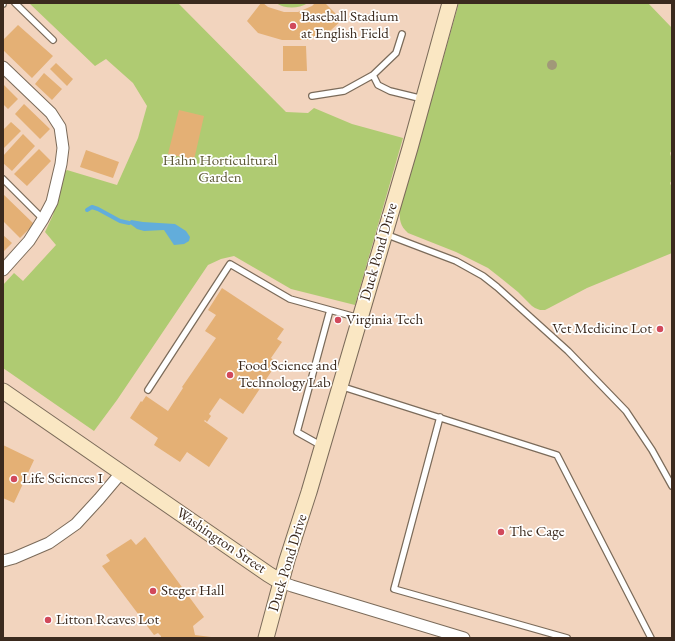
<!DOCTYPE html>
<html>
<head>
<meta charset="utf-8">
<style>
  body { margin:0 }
  #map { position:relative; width:675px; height:641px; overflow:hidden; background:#f3e4ca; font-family:"EB Garamond",serif }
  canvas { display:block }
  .frame { position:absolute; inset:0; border:4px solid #3b2a1e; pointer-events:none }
</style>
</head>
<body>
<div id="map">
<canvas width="675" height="641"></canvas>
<div class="frame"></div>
</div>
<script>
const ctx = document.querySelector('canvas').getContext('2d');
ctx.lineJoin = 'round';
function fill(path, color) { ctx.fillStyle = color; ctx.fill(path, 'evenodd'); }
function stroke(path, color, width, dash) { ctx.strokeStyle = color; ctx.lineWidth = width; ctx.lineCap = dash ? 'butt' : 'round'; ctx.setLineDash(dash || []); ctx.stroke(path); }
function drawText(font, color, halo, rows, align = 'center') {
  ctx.font = font + ' "EB Garamond",serif'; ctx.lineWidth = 3.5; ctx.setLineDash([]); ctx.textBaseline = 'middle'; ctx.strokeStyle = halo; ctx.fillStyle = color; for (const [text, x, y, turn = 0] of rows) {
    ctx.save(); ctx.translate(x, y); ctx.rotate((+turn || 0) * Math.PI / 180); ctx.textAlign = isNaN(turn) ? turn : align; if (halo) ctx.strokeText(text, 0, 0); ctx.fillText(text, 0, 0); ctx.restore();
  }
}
const built = new Path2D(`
  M3,3h669v635h-669z`);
const green = new Path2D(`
  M29,3h149l108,109 22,1 6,-5 38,16 51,14 -48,167 -64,-16 -57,-33 -13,3 -13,6 -91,135 -23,31 -91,-63v-83l11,-12 9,8 33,-36 -11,-13 8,-17 11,-42 3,-3 50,15 21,-47 9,-32 -14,-23 -27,-24 -11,7z
  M276,3h32c-10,6 -23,6 -32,0z
  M459,3h189l24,25v122l-2,3 2,7v20l-2,3 2,5v65l-85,35 -38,20 -4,2h-5l-5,-2 -3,-2 -14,-14 -16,-13 -14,-11 -32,-16 -48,-19c-8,-7 -9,-14 -8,-25l16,-53 42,-149z`);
const water = new Path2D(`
  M131,220l12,2 32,2 11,7 4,6 -1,4 -5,3 -10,1 -10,-15 -20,1 -7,-2 -8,-6z`);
const stream = new Path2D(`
  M87,210l5,-3 6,2 22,12 9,2`);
const building = new Path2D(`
  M261,3h2l5,4 16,5h14l14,-6 3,-3h10l17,17 -11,10 -24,10h-25l-24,-7 -11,-12z
  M18,25l35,31 -21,22 -29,-28v-10z
  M283,46h23l1,25h-24z
  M56,63l17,16 -6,7 -17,-17z
  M44,73l18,16 -10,11 -17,-16z
  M3,84l15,15 -10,10 -5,-5z
  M24,104l26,25 -10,10 -25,-25z
  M179,110l25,6 -10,44 -26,-6z
  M11,122l10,9 -18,18v-19z
  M23,134l12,12 -23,25 -9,-8v-7z
  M39,149l12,12 -24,25 -13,-12z
  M86,150l33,12 -6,16 -33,-11z
  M3,194l31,30 -14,14 -17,-17z
  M3,235l9,8 -9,9z
  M222,288l62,41 -7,10 5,3 -11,16 6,5 -34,51 -23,-16 -11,16 2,2 -4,6 -2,-2 -1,1 24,17 -19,29 -22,-15 -7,10 -26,-17 4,-7 -28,-20 11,-17 1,1 4,-6 22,15 15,-23 -1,-1 34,-49 -11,-7 11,-16 -8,-5z
  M3,445l31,15 -20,43 -11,-5z
  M145,537l59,80 -11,9 2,9 16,2v1h-50v-2l-3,-3 -4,2 -52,-69 8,-5 -4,-6 25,-16 5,6z`);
const lane = new Path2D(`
  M15,3l38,37
  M3,4v-1
  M373,75l5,10 12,6 33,8
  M312,96l32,-5 29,-16 23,-22 6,-19
  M3,179l40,40
  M385,234l71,27 27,15 14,11 71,64 58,60 26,39 20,36
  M340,386l217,69 94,183
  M148,390l82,-126 60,35 69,19
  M440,417l-46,172 173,49
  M322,446l-25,-14 33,-122`);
const street = new Path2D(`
  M3,67l48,46 9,14 3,21 -2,16 -9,38 -9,17 -14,22 -26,29
  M3,561l11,-3 35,-15 27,-19 23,-25 22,-26
  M281,582l11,4 172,52`);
const secondary = new Path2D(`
  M3,391l265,183 13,8
  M266,638l21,-78 22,-68 101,-344 40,-145`);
const trees = [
  [552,65]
];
const markers = [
  [293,26,4,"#d1495b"],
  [338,320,4,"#d1495b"],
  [660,329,4,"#d1495b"],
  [230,375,4,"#d1495b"],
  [14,479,4,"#d1495b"],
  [501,532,4,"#d1495b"],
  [153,591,4,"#d1495b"],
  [48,620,4,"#d1495b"]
];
const poiNames = [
  ["Baseball Stadium",301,17],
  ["at English Field",301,34],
  ["Virginia Tech",346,320],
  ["Vet Medicine Lot",652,329,"right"],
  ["Food Science and",238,366],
  ["Technology Lab",238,383],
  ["Life Sciences I",22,479],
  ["The Cage",509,532],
  ["Steger Hall",161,591],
  ["Litton Reaves Lot",56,620]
];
const parkNames = [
  ["Hahn Horticultural",220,161],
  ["Garden",220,178]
];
const streetNames = [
  ["Duck Pond Drive",379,252,-74],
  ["Washington Street",221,541,34],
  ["Duck Pond Drive",288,563,-73]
];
fill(built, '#f2d4be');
fill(green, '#afcb72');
fill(water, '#62addb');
stroke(stream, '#62addb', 4);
fill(building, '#e4b075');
stroke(lane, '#7b6b5a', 8);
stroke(street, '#7b6b5a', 13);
stroke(secondary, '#7b6b5a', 17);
stroke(lane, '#fff', 5.5);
stroke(street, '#fff', 11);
stroke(secondary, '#fae7c3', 15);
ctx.fillStyle = '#a19879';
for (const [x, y] of trees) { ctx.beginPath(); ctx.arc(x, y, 5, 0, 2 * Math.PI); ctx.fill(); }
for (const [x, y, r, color] of markers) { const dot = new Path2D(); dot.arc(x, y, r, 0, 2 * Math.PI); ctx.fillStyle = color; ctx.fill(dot); stroke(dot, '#fff', 1.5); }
drawText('15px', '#3b2a1e', '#fff', poiNames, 'left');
drawText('15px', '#5e5a37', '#fff', parkNames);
drawText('15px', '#3b2a1e', '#fff', streetNames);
</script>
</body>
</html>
